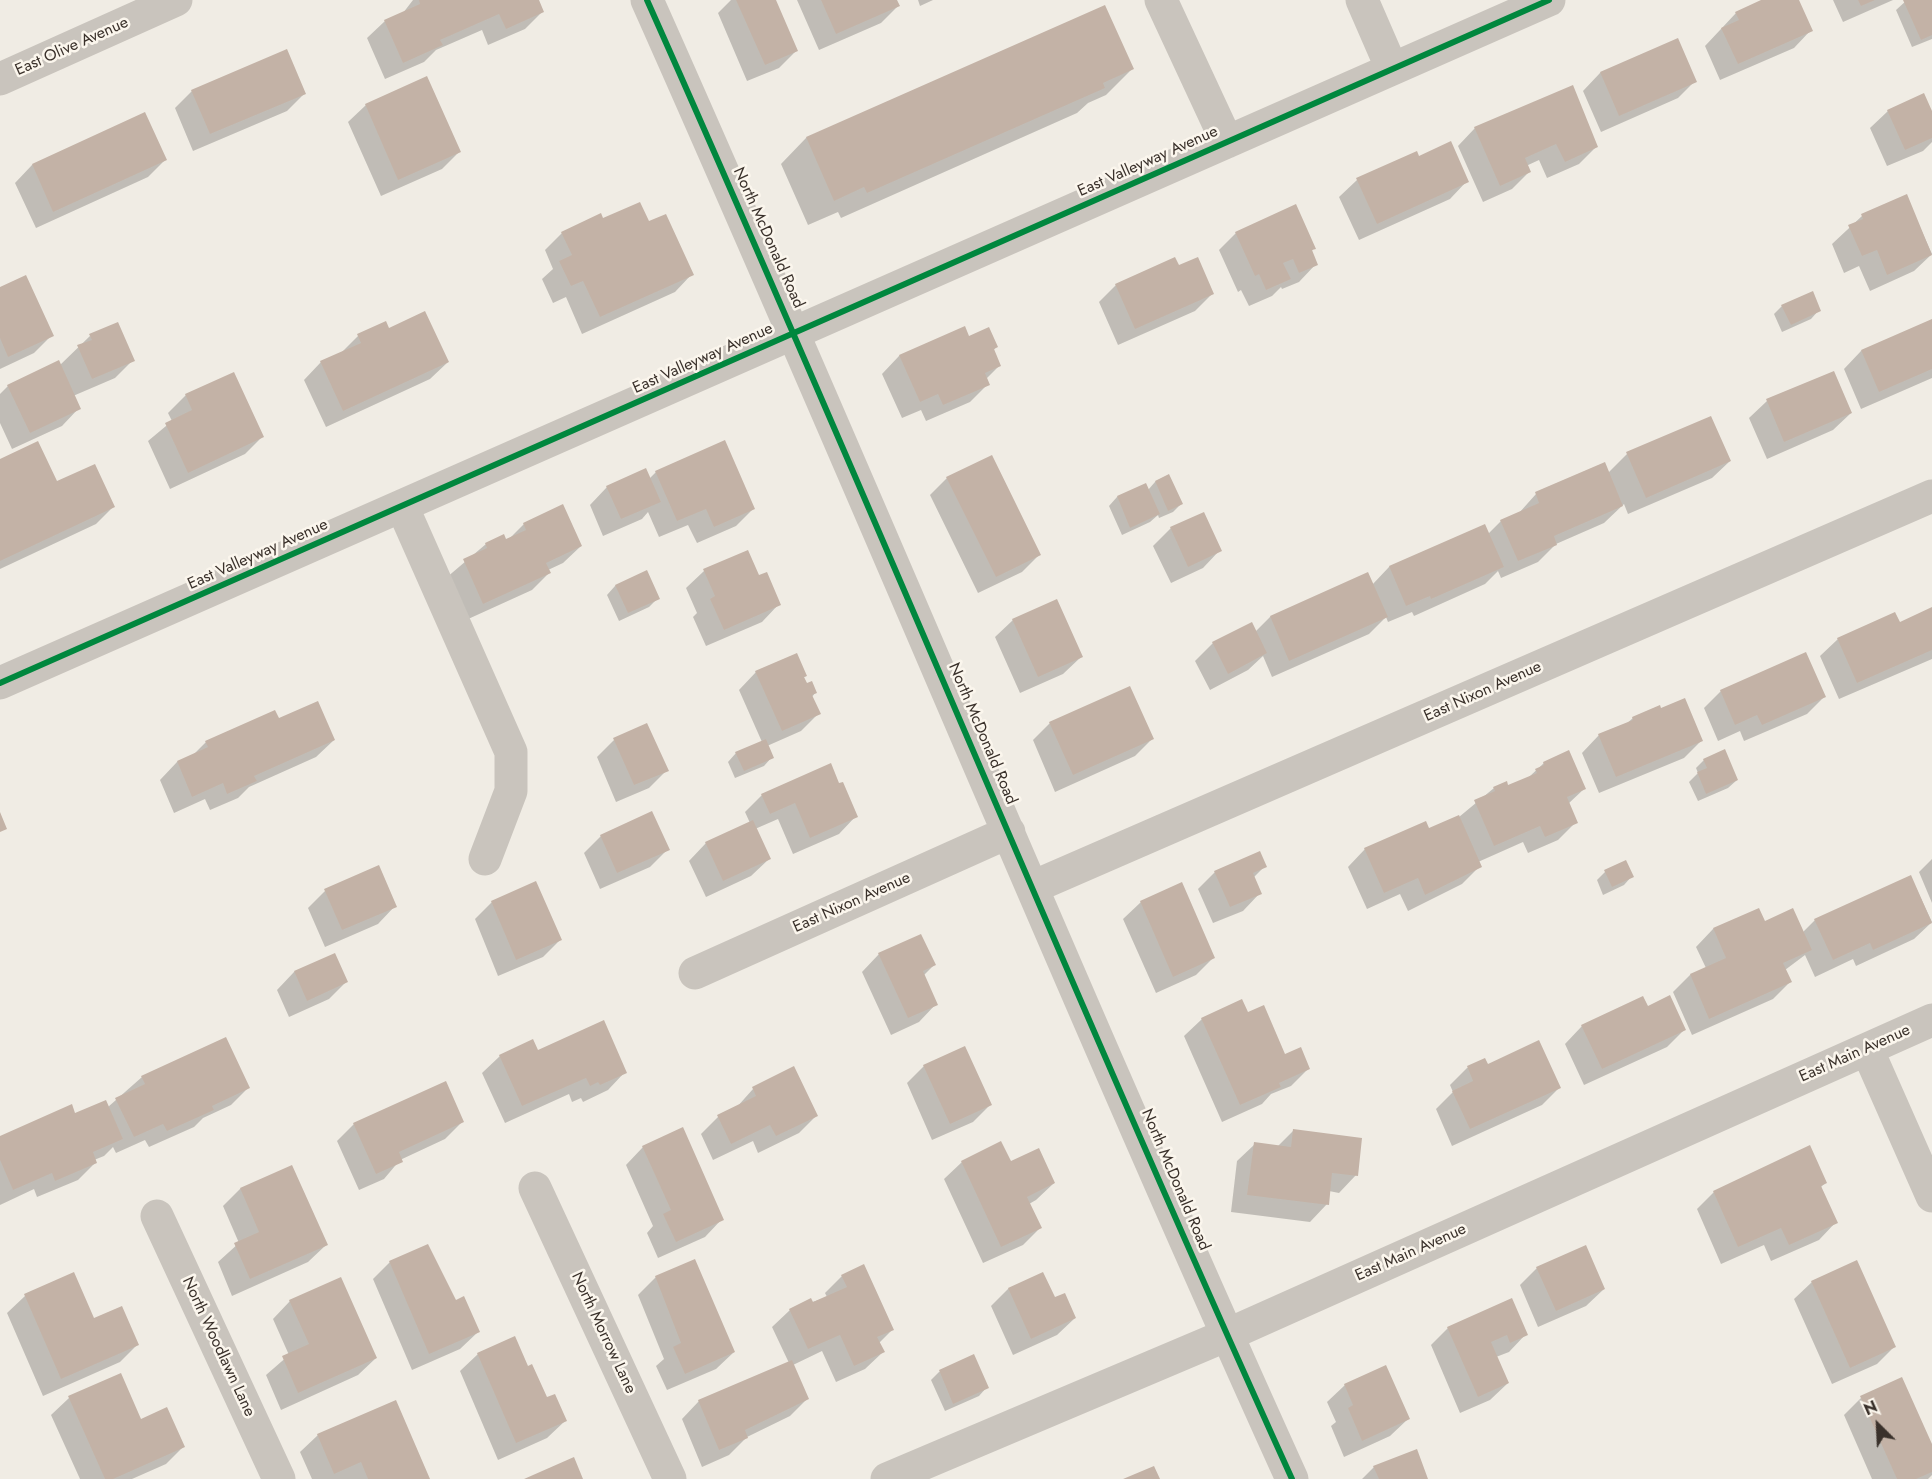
<!DOCTYPE html>
<html>
<head>
<meta charset="utf-8">
<style>
  body { margin:0 }
  #map { position:relative; width:1932px; height:1479px; overflow:hidden; background:#f0ece4; font-family:Jost,sans-serif }
  canvas { display:block }
  .north { position:absolute; left:1848px; top:1395px; width:60px; height:60px; -webkit-text-stroke:4px #fbf6ed; paint-order:stroke; rotate:336deg; font-size:16px; font-weight:700; line-height:24px; text-align:center; color:#3a312b }
  .north::after { content:''; display:block; margin:auto; width:21px; height:27px; background:#3a312b; clip-path:polygon(50% 0,100% 100%,50% 72%,0 100%) }
</style>
</head>
<body>
<div id="map">
<canvas width="1932" height="1479"></canvas>
<div class="north">N</div>
</div>
<script>
const ctx = document.querySelector('canvas').getContext('2d');
ctx.lineJoin = 'round';
function fill(path, color) { ctx.fillStyle = color; ctx.fill(path, 'evenodd'); }
function stroke(path, color, width, dash) { ctx.strokeStyle = color; ctx.lineWidth = width; ctx.lineCap = dash ? 'butt' : 'round'; ctx.setLineDash(dash || []); ctx.stroke(path); }
function drawText(font, color, halo, rows, align = 'center') {
  ctx.font = font + ' Jost,sans-serif'; ctx.lineWidth = 5; ctx.setLineDash([]); ctx.textBaseline = 'middle'; ctx.strokeStyle = halo; ctx.fillStyle = color; for (const [text, x, y, turn = 0] of rows) {
    ctx.save(); ctx.translate(x, y); ctx.rotate((+turn || 0) * Math.PI / 180); ctx.textAlign = isNaN(turn) ? turn : align; if (halo) ctx.strokeText(text, 0, 0); ctx.fillText(text, 0, 0); ctx.restore();
  }
}
const shadow = new Path2D(`
  M413,0h125l5,11 -18,18 -37,16 -6,-15 -46,20 -12,12 -39,17 -18,-41 18,-17 18,-8z
  M731,0h44l22,50 -18,18 -32,13 -29,-68z
  M797,0h98l3,6 -17,17 -62,27z
  M918,0h15l-13,6z
  M1765,0h33l13,30 -17,18 -74,32 -15,-34 31,-33z
  M1833,0h60l-50,22z
  M1907,0l25,1v38l-20,8 -16,-37z
  M1104,7l28,62 -26,26 -18,8 -11,10 -236,105 -3,-6 -30,13 -27,-61 25,-26z
  M1677,40l18,41 -17,17 -77,34 -18,-41 17,-18z
  M192,91l113,2 -18,18 -94,40 -18,-43z
  M366,105l93,47 -17,17 -61,27 -33,-74z
  M1888,111l44,4v27l-9,9 -36,15 -17,-38z
  M144,114l21,46 -17,17 -112,51 -21,-45 17,-18z
  M1475,128l121,19 -17,17 -32,14 -8,-18 -13,6 3,6 -17,17 -29,13 -25,-56z
  M1416,153l2,5 49,23 -17,18 -91,41 -20,-43 18,-17z
  M1906,196l26,58 -18,17 -44,20 -11,-25 -15,7 -12,-29 30,-28z
  M602,220l46,3 44,51 -17,18 -93,42 -16,-37 -13,6 -11,-24 11,-10 -8,-19 17,-17z
  M1236,233l78,15 -3,4 5,12 -17,18 -17,7 -1,-2 -9,9 -23,10 -8,-16 -3,2 -19,-42z
  M1178,267l34,27 -17,17 -77,34 -19,-43 17,-17z
  M0,289l52,46 -18,18 -34,16z
  M1782,306l37,4 -8,9 -29,13 -8,-18z
  M1932,320v58l-71,31 -17,-40 17,-18z
  M964,328l4,10 28,9 -3,4 6,15 -13,13 2,5 -18,18 -44,19 -5,-11 -19,8 -20,-44 17,-18z
  M389,330l59,32 -18,17 -104,48 -22,-47 17,-18 20,-9 17,-17z
  M90,336l43,24 -18,18 -42,18 6,12 -17,18 -50,23 -12,-26v-29l8,-8 52,-21z
  M1834,373l17,40 -18,17 -66,29 -18,-41 18,-17z
  M186,395l76,42 -17,17 -75,35 -22,-48 24,-20 -4,-8z
  M1627,454l103,7 -18,17 -84,36 -4,-10 -20,19 -48,21 -18,18 -37,16 -3,-7 -13,13 -71,32 -2,-4 -24,10 -2,-5 -17,17 -97,43 -9,-21 -15,14 -38,20 -15,-29 18,-18 38,-19 4,8 15,-15 98,-43 4,11 17,-18 95,-41 4,8 13,-13 18,-8 17,-19 72,-21z
  M0,461l56,22 57,24 -17,17 -96,45z
  M656,472l98,36 -18,18 -39,17 -9,-18 -29,12 -11,-25 -6,7 -39,17 -13,-31 17,-18 42,-8z
  M1169,476l12,28 -8,8 -14,6 -1,-3 -8,7 -28,13 -13,-29 8,-9 29,-12 2,5 7,-8z
  M947,478l92,77 -17,17 -44,21 -48,-98z
  M524,524l57,22 -18,17 -15,7 1,3 -17,17 -66,30 -20,-42 40,-34 20,-2z
  M1171,528l49,22 -17,18 -32,15 -18,-37z
  M747,552l12,25 20,27 -17,18 -56,24 -13,-29 4,-4 -11,-25 18,-17z
  M646,572l12,26 -9,9 -30,14 -12,-26 8,-9z
  M1932,609v50l-93,40 -19,-43 18,-17 61,-15z
  M1013,620l68,37 -18,17 -43,19 -25,-56z
  M756,672l50,4 -3,2 3,7 9,8 -3,4 7,16 -18,18 -34,15 5,11 -8,9 -29,12 -7,-16 8,-9 26,-11 -23,-52z
  M1721,691l103,6 -17,17 -63,27 -4,-10 -22,10 -14,-33z
  M1633,718l68,23 -17,17 -85,35 -17,-40 17,-18 27,-11z
  M278,720l56,20 -18,17 -67,30 -11,11 -28,12 -5,-11 -31,14 -14,-33 17,-18 15,-6 14,-14z
  M1050,723l102,16 -17,17 -80,36 -22,-52z
  M614,740l53,30 -18,18 -33,14 -19,-45z
  M1704,760l33,20 -9,8 -30,13 -9,-19 9,-9 -2,-5z
  M1544,763l40,26 -16,15 8,18 -18,18 -30,13 -5,-11 -45,20 2,4 -18,18 -54,27 -8,-17 -33,15 -19,-42 17,-18 63,-19 31,-13 35,-29 13,-1 22,-10z
  M839,785l17,31 -17,18 -46,20 -15,-35 -23,10 14,30 -18,17 -45,21 -17,-36 17,-18 44,-20 -5,-11 17,-17z
  M601,836l67,13 -18,18 -50,22 -16,-36z
  M1932,859v44l-13,-31z
  M1265,866l-11,11 6,16 -17,18 -30,12 -15,-34 17,-17z
  M1605,872l27,4 -8,9 -21,10 -6,-15z
  M1911,877l21,45 -18,17 -58,27 -3,-7 -38,18 -10,-22 -20,15 5,12 -17,17 -81,36 -19,-43 17,-17 16,-7 -10,-21 17,-18 45,-19 6,13 38,10 13,-13z
  M325,891l70,15 -17,18 -53,23 -17,-39z
  M492,902l68,38 -17,17 -45,19 -23,-57z
  M1141,902l72,56 -17,17 -40,18 -33,-74z
  M879,954l55,11 -11,11 13,28 -17,18 -28,13 -29,-63z
  M334,955l12,27 -17,17 -40,18 -12,-27 17,-18z
  M1647,1008l38,21 -18,18 -83,38 -19,-41 17,-18z
  M1247,1014l38,42 24,12 -18,18 -20,8 -9,10 -40,18 -38,-86 18,-17z
  M537,1052l88,20 -17,18 -25,12 -2,-4 -9,4 -3,-8 -64,29 -23,-50 18,-17z
  M1484,1060l3,5 72,23 -17,17 -90,41 -16,-37 17,-17 -3,-7 17,-17z
  M924,1066l66,39 -17,17 -41,18 -25,-57z
  M142,1077l106,11 -17,17 -28,13 -9,9 -45,20 -4,-7 -29,13 -3,-6 -9,9 -10,4 2,2 -18,18 -41,17 -3,-8 -34,16v-68l108,-30z
  M753,1089l63,27 -17,17 -41,20 -5,-12 -40,19 -12,-26 17,-17 18,-9z
  M462,1122l-17,17 -45,21 -16,19 -25,11 -22,-49 17,-17z
  M1293,1131l63,44 -17,18 -10,-2 -2,13 -17,18 -79,-10 6,-51 18,-17 23,2z
  M643,1147l79,72 -17,18 -47,21 -11,-25 6,-7 -27,-61z
  M962,1162l48,1 44,20 -18,17 -7,4 11,24 -17,17 -40,18 -39,-84z
  M291,1167l35,78 -18,17 -76,34 -14,-34 21,-19 -16,-37 17,-17z
  M1825,1183l-4,4 15,35 -17,18 -48,21 -7,-16 -43,19 -24,-55 17,-17z
  M390,1262l65,40 23,30 -18,17 -48,21 -39,-91z
  M1537,1268l67,21 -18,17 -48,21 -18,-42z
  M73,1274l21,46 43,25 -17,17 -77,34 -36,-83 18,-17z
  M1042,1274l12,25 21,19 -18,17 -44,20 -22,-49 17,-17z
  M842,1276l51,53 -14,14 4,9 -18,17 -29,13 -14,-31 -29,14 14,34 -17,17 -43,21 -18,18 -27,12 -20,-48 17,-18 90,-38 -17,-36 18,-17 37,-13 -2,-4z
  M656,1277l78,75 -18,17 -49,21 -11,-24 8,-7 -26,-64z
  M1812,1282l82,65 -17,17 -45,20 -38,-85z
  M290,1301l86,57 -18,17 -77,35 -15,-35 23,-20 -16,-36z
  M1448,1328l78,6 -17,18 -13,5 12,26 -18,17 -30,13 -29,-68z
  M478,1354l49,14 19,31 19,22 -18,17 -49,22 -38,-89z
  M974,1356l13,31 -8,9 -34,15 -14,-31 8,-8z
  M120,1375l20,46 43,26 -17,17 -34,15h-52l-29,-64 18,-17z
  M1345,1385l63,34 -18,17 -46,21 -13,-31 5,-4 -9,-20z
  M1861,1398l71,49v28l-4,4h-56l-28,-64z
  M318,1435l111,44h-117l-12,-27z
  M1374,1467l53,12h-65z`);
const building = new Path2D(`
  M419,0h120l5,12 -38,17 -7,-15 -59,26 3,5 -40,18 -19,-43 36,-16z
  M736,0h40l22,51 -33,14z
  M821,0h76l3,6 -64,28z
  M1761,0h38l14,31 -75,33 -17,-36 18,-8 -4,-8z
  M1858,0h17l-14,6z
  M1903,0h29v35l-11,5z
  M1105,5l29,64 -31,14 2,5 -238,105 -3,-6 -30,14 -28,-64z
  M1678,38l19,44 -78,34 -19,-44z
  M287,49l19,45 -96,40 -19,-44z
  M427,76l34,76 -63,28 -33,-76z
  M1573,85l25,62 -33,15 -9,-18 -31,14 6,14 -31,14 -26,-59z
  M1924,93l8,18v27l-27,12 -18,-40z
  M145,112l22,48 -114,52 -21,-48z
  M1451,141l18,41 -92,42 -21,-46 61,-27 2,5z
  M1907,194l25,61 -45,20 -10,-25 -15,6 -14,-31 15,-6 -2,-5z
  M640,202l9,19 17,-7 28,61 -94,42 -17,-36 -12,5 -12,-25 13,-6 -11,-23 40,-19 2,5z
  M1296,204l20,45 -4,1 6,15 -19,8 -6,-14 -10,4 8,16 -25,11 -7,-16 -4,2 -20,-44z
  M1175,257l4,8 19,-8 16,37 -79,35 -20,-45z
  M26,275l28,61 -46,21 -8,-19v-51z
  M1813,291l8,20 -30,14 -10,-20z
  M425,311l24,51 -106,49 -23,-50 41,-18 -4,-9 29,-13 3,7z
  M1932,319v50l-53,23 -18,-42z
  M118,322l17,39 -43,18 -15,-34 15,-5 -3,-6z
  M965,326l4,10 20,-9 9,20 -4,2 7,17 -16,7 5,12 -47,20 -5,-11 -18,8 -21,-47z
  M59,360l22,49 -51,24 -23,-48z
  M1834,371l18,42 -68,29 -18,-43z
  M234,372l30,65 -76,36 -23,-50 27,-13 -7,-16z
  M1711,416l20,45 -85,37 -20,-46z
  M725,440l30,69 -41,18 -8,-18 -29,12 -22,-50z
  M38,441l19,40 38,-17 20,43 -115,54v-102z
  M992,455l49,100 -45,22 -50,-100z
  M1605,462l18,44 -69,30 3,9 -39,16 -18,-41 39,-17 -4,-11z
  M646,468l15,34 -40,17 -15,-33z
  M1169,474l14,30 -15,7 -13,-30z
  M1146,483l14,31 -30,14 -13,-32z
  M563,504l19,42 -36,17 5,10 -68,31 -20,-45 24,-11 -2,-5 19,-9 2,5 20,-9 -3,-7z
  M1204,512l18,39 -34,16 -18,-40z
  M1485,524l19,43 -73,32 -1,-3 -24,10 -17,-40z
  M748,550l11,25 8,-3 14,33 -57,25 -14,-31 5,-3 -12,-27z
  M647,570l13,29 -32,14 -13,-28z
  M1368,572l20,45 -99,44 -19,-45z
  M1057,599l26,58 -45,20 -26,-58z
  M1932,607v43l-75,33 -20,-45 58,-26 5,10z
  M1252,622l15,31 -39,21 -16,-32z
  M1806,652l20,45 -64,28 -5,-10 -22,10 -15,-35z
  M797,653l10,23 -3,1 3,6 5,-2 5,12 -5,2 9,19 -39,17 -27,-60z
  M1130,686l24,53 -81,36 -24,-53z
  M1685,698l18,43 -87,36 -18,-43 35,-14 -1,-3 28,-12 1,3z
  M318,701l17,39 -81,36 3,5 -30,13 -4,-11 -31,14 -15,-36 31,-14 -3,-6 70,-31 4,8z
  M647,723l22,48 -35,14 -21,-47z
  M766,739l8,19 -30,13 -9,-19z
  M1725,749l13,31 -32,14 -9,-22 10,-4 -4,-9z
  M1569,750l17,39 -19,8 11,26 -33,14 -5,-11 -46,20 -20,-46 21,-9 -2,-4 14,-6 1,4 29,-12 -2,-4 9,-4 -1,-3z
  M831,763l8,20 4,-1 15,35 -48,21 -15,-35 -25,11 -9,-20z
  M652,811l18,39 -53,23 -17,-38z
  M0,812l7,17 -7,3z
  M1459,815l23,52 -57,28 -7,-17 -34,15 -20,-45 62,-27 3,7z
  M753,820l18,39 -48,22 -18,-39z
  M1260,851l7,16 -14,6 9,21 -32,13 -16,-36z
  M1626,860l8,17 -22,10 -8,-17z
  M379,865l18,42 -55,23 -18,-41z
  M1911,875l21,48 -59,27 -3,-7 -37,17 -19,-41z
  M536,881l26,59 -46,20 -25,-59z
  M1182,882l33,76 -42,19 -33,-76z
  M1759,908l6,13 28,-13 19,42 -29,13 9,19 -83,37 -19,-45 36,-16 -13,-30z
  M921,934l15,31 -13,6 15,34 -30,13 -30,-65z
  M335,953l13,29 -41,19 -13,-30z
  M1670,995l16,35 -84,39 -21,-44 62,-29 5,10z
  M1242,999l6,13 16,-7 21,49 16,-7 9,22 -31,14 2,4 -41,18 -39,-87z
  M604,1020l23,53 -27,12 -2,-3 -8,4 -4,-8 -64,28 -23,-51 34,-16 5,11z
  M226,1037l24,51 -38,18 2,4 -47,21 -4,-7 -29,13 -19,-39 30,-14 -4,-8z
  M1539,1040l22,48 -91,41 -18,-38 21,-10 -6,-15 18,-8 3,6z
  M965,1046l27,59 -42,19 -27,-59z
  M794,1066l24,50 -42,20 -6,-11 -39,19 -14,-29 39,-19 -4,-9z
  M446,1081l18,41 -65,30 4,10 -27,12 -23,-51z
  M106,1100l17,39 -30,13 4,11 -42,18 -3,-8 -39,17 -13,-30v-24l72,-32 3,9z
  M683,1127l41,93 -48,22 -13,-28 8,-4 -29,-64z
  M1293,1129l69,9 -4,38 -26,-3 -3,32 -82,-10 7,-53 37,5z
  M1001,1141l10,20 28,-13 16,35 -28,14 15,31 -41,19 -40,-86z
  M1810,1145l17,38 -6,3 17,37 -49,22 -8,-17 -43,19 -25,-56z
  M292,1165l36,80 -78,34 -16,-36 25,-11 -19,-44z
  M428,1244l28,56 8,-4 16,36 -51,22 -40,-93z
  M1586,1245l19,44 -49,22 -20,-44z
  M695,1259l40,93 -50,22 -12,-27 8,-4 -26,-67z
  M1857,1260l39,87 -46,21 -39,-87z
  M864,1264l30,66 -17,7 8,15 -31,14 -14,-31 -32,14 -19,-40 22,-11 2,4 34,-15 -6,-12z
  M74,1272l20,46 28,-12 17,39 -78,34 -37,-85z
  M1043,1272l12,25 10,-4 11,25 -45,21 -23,-51z
  M341,1277l36,81 -79,35 -16,-37 27,-12 -20,-44z
  M1512,1298l16,37 -18,8 -3,-8 -16,7 18,41 -31,14 -31,-70z
  M515,1336l13,30 4,-2 15,33 8,-3 12,27 -51,22 -39,-90z
  M974,1354l15,34 -36,16 -14,-34z
  M792,1360l17,39 -64,31 3,8 -29,12 -21,-50z
  M1386,1365l24,54 -48,22 -14,-33 5,-3 -9,-21z
  M121,1373l20,46 26,-12 18,40 -72,32h-8l-37,-83z
  M1902,1377l30,67v28l-16,7h-19l-37,-83z
  M396,1400l34,79h-62l-7,-17 -27,12 -17,-40z
  M1417,1449l11,30h-49l-6,-13z
  M574,1457l9,22h-59z
  M1154,1466l6,13h-37z`);
const minor = new Path2D(`
  M647,0c219,491 423,989 645,1479
  M1161,0l66,142
  M1362,0l30,69
  M0,79l176,-79
  M402,506l109,246v39l-26,68
  M0,683l1549,-683
  M1033,887l899,-391
  M695,973l314,-141
  M1867,1049l65,147
  M535,1188l135,291
  M157,1216l122,263
  M887,1479l340,-144 705,-315`);
const cycleway = new Path2D(`
  M647,0c219,491 423,989 645,1479
  M0,683l1549,-683`);
const streetNames = [
  ["East Olive Avenue",72,47,-24],
  ["East Valleyway Avenue",1148,162,-24],
  ["North McDonald Road",768,238,66],
  ["East Valleyway Avenue",703,359,-24],
  ["East Valleyway Avenue",258,555,-24],
  ["East Nixon Avenue",1483,692,-24],
  ["North McDonald Road",982,734,67],
  ["East Nixon Avenue",852,903,-24],
  ["East Main Avenue",1855,1054,-24],
  ["North McDonald Road",1175,1180,67],
  ["East Main Avenue",1411,1253,-24],
  ["North Morrow Lane",603,1333,65],
  ["North Woodlawn Lane",218,1347,65]
];
fill(shadow, '#0003');
fill(building, '#c3b2a6');
stroke(minor, '#c9c4bd', 33);
stroke(cycleway, '#00873e', 6);
drawText('16px', '#3a312b', '#fbf6ed', streetNames);
</script>
</body>
</html>
